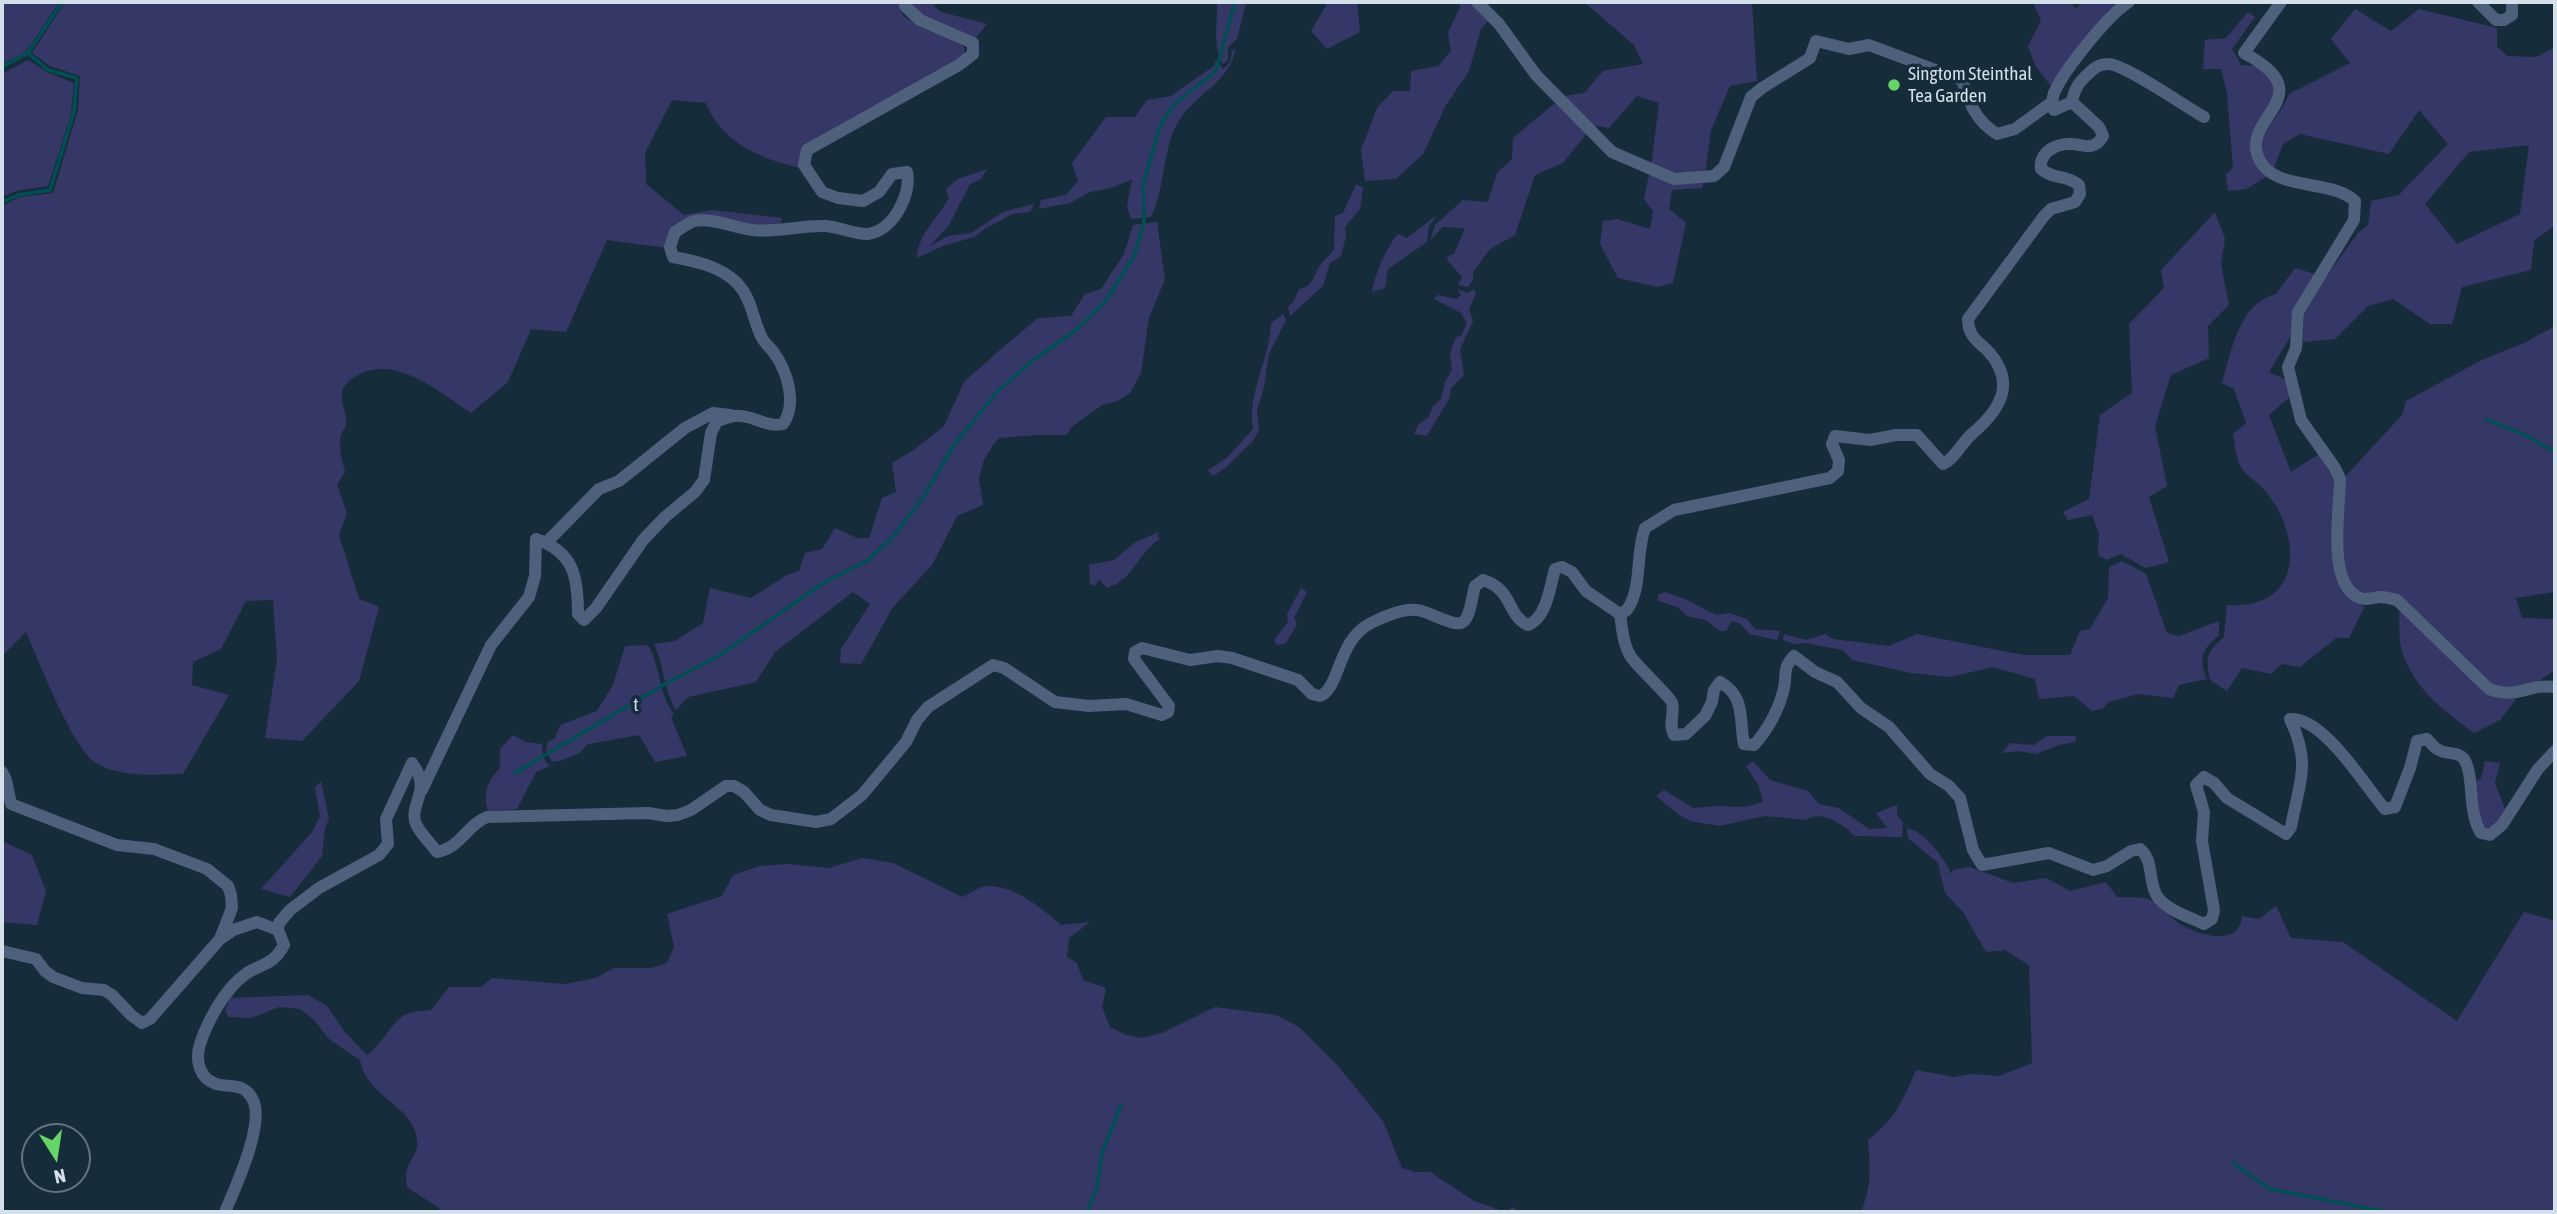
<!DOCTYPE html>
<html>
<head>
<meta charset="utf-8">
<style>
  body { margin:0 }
  #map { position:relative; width:2557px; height:1214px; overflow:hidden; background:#172c3a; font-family:"Asap Condensed",sans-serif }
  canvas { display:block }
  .frame { position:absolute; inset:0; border:4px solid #d3dfe9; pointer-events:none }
  .north { position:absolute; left:21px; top:1123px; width:70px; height:70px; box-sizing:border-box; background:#172c3a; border:2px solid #627480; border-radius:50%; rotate:168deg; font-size:19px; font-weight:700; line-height:28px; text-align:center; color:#d3dfe9 }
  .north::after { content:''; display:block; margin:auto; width:24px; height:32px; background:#66d466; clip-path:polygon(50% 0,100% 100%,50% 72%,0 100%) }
</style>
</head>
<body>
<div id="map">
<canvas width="2557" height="1214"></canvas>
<div class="frame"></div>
<div class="north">N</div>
</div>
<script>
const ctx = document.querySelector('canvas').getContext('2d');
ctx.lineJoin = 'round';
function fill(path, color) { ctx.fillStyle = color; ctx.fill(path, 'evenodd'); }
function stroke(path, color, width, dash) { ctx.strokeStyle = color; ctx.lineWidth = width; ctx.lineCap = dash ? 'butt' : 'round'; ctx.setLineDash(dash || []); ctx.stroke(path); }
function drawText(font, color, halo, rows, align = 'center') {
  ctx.font = font + ' "Asap Condensed",sans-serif'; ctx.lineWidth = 7; ctx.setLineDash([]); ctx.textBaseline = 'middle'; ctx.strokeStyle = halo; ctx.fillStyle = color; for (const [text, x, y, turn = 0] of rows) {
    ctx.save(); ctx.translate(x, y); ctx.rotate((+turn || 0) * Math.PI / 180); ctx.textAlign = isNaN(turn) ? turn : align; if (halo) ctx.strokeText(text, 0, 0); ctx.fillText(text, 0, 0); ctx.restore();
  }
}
const green = new Path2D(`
  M2,2h57l-33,50 -24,12z
  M65,2h836l-2,6 5,9 56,26 5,6 -1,6 -9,7 -152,86 -2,20c-40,-9 -79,-25 -95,-65l-34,-3 -27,53 1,31 38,31 28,-5 70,8 -2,7 -28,3 -61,-7 -24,27 -60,-8 -41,92 -35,-3 -23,53 -37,31c-32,-21 -77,-61 -116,-36 -6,3 -12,9 -13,16 -2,10 6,22 4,32 -1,3 -4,6 -5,10 -3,11 1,25 4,37l-8,13 10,28 -8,22 20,64 20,8 -20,74 -57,60 -37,-3 12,-79 -4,-59 -27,1 -25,48 -28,13 -1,23 37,10 -46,79c-26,0 -61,4 -85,-10 -25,-13 -59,-103 -72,-132l-24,24v-450l17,-9 34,-4 25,-83 2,-34 -30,-10 -18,-13z
  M910,2h34l-11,3 8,7 46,12 -13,16 -53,-24z
  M1217,2h29l-9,37 -9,8v13l-5,4c-11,-19 -5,-41 -6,-62z
  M1331,2h26l3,30 -33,17 -16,-18 16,-27z
  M1459,2h14l16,18 -8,9 -12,42 -23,34 -23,49 -27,25 -31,2 -4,-31 16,-42 16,-17h17l1,-20 27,-5 13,-15 -3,-18 12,-26z
  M1584,2h168l5,79 -27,5 -19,44 -6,44 -31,2 -23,-9 8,-64 -22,-7 -28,32 -19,-3 -27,-29 21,-3 19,-22 40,-7 -9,-19z
  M2033,2h38l4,7 8,-7h40l-72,84 -15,-19 -8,-21 13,-25z
  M2355,9l36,22 28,-22 78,19v18l10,10 29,1 19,-10v178l-21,16 -3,29 -69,17 -10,37h-22l-37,-25 -25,7 -33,33 -32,3 1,-29 9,-18 45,-62 10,-8 3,-24 28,-6 49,-51 -29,-34 -30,44 -89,-20 -17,10 -9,24 -12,-11c0,-33 16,-36 27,-63l61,-31 -19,-24zM2529,145l-9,69 -63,30 -32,-40 44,-52z
  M2248,12l7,5 -23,32 9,16 21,1 15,23 -19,73 8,15 -20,12 -18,2 -2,-17 7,-6 -6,-75 -6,-24h-18l2,-29 21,-2z
  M1235,49c-4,32 -38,44 -55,70 -18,26 -14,68 -29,98l-20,2 -4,-13 5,-27 -21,9 -21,4 -20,11 -31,6 2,-9 25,-5 12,-14 -6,-18 34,-46h29l12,-17 24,-4 43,-30 2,-6 7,9 7,-6 2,-12z
  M28,60l21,13 25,10 -3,32 -23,71 -32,5 -14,6v-123z
  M1555,103l32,30 -24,30 -28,12 -20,60 -25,14 -17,23v8l-5,7 -10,-2 4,-8 -14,-16 -1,-5 7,-2 11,-26 -22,-1 -13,13 5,-15 28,-25 25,2 9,-29 15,-14 1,-21z
  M987,169l-6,10 -11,5 -21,41 -19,21 18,-10 23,-3 32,-21 31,-8 -4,8 -18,2 -29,16 -9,7 -31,9 -26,12c0,-22 21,-41 32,-60l-3,-9 12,-10z
  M1649,174l56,6 -3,8 -30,2 -3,19 17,14 -13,60 -15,4 -40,-9 -18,-34 3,-23 14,-2 33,10 3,-18 -9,-12z
  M1356,184l7,4 -3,21 -15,18 1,9 -5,20 -11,7 -7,23 -33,30 -2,-9 6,-6 5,-12c16,-2 14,-16 23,-26 4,-5 8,-8 12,-14l1,-33 8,-3z
  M2215,212l10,27 -4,25 8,41 -21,21 1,32 -38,17 -16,51 12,60 -18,11 20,65 -24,6 -24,-14 -14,6 -9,-5 1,-21 -7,-19 -24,5 -5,-8 26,-13 11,-84 32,-22 -3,-69 35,-36 -3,-18z
  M1437,215l-8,11 -2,16 -39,27 -3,19 -13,4c3,-18 14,-44 26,-58l9,4z
  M1157,222l8,57 -16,39 -8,55 -11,20 -12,8 -16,4 -29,21 -7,9h-29l-38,3 -6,7 -10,17 -4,17 4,26 -26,11 -25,49 -39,42 -32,57 -21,-1 1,-14 29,-45 -17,-12 -78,60 -19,30 -68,15 -12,13c-12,-19 -12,-45 -22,-66l21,-3 28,-18 7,-35 41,10 36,-23 12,-4 6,-18 17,-4 13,-21 22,10h12l13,-40 14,-6 -4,-29 23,-14 29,-23 20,-44 37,-33 37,-31 33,-2 14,-22 16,-5 23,-35 9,-29z
  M2295,268l20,6 -22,58 -24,40 17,8 5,16 -22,19 22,57 28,-18 19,27 -3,74 13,41 16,11 -15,31h-13l-36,29 -18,-3 -11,10 -29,-6 -15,23 -17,-11c-4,-22 -4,-28 14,-43l3,-32c57,4 75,-37 56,-85 -4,-10 -13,-24 -20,-32 -6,-6 -15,-11 -20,-18 -7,-8 -8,-25 -10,-36l13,-11 -12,-34 -12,-6c9,-31 17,-80 54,-89z
  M1457,289l11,4 6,-4 2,5 -7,15 4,12 -13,28 4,26 -13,13 -2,11 -22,37 -13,-2 4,-9 10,-7 5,-12 8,-7 4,-17 7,-12 -2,-16 6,-17 5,-1 6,-13 -6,-10 -27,-14 3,-4 20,4 4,-4z
  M1283,314l3,6 -17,34 -5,33 -7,23 2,20 -6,11 -28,27 -12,8 -5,-6 19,-12 26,-29c-6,-38 17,-69 18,-106z
  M2555,326v266l-39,6 6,20 31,1 2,13v38l-19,13 -21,6 -26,-3 -93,-89 -35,-2 -18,-21v-95l59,-64 4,-14 76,-41 42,-17z
  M1159,532l-2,4 3,3c-23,14 -25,40 -53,49l-8,-9 -4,7 -5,-2 -1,-19 25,-5 20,-17z
  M2122,561l24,13 21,59 12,3 40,-15v14c-17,15 -21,23 -12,44l-28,6 -6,13 -35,-4 -30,8 -4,6 -12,3 -18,-15 -35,3 -4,-20 -42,-12 -43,10 -39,-4 -59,-13 -9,-10 -38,-7 -11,1 -11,-4 1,-6 22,6 19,-6 8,5 56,7 28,-12 106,21h47l10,-24 10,-2 18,-31 1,-31z
  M1301,588l6,4 -13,26 3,6 -11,19 -9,2 -3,-5 14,-18 -1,-8z
  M1665,592l18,6 33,17 13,-2 18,6 8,10 25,2 -3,9 -27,-6 -10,-10 -8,-3 -6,10h-6l-14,-11 -19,-4 -9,-9 -20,-6v-6z
  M2399,607l106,91 11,1 -16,21 -26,13c-31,-23 -60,-44 -72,-82 -4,-13 -2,-31 -3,-44z
  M648,645c13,23 11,50 26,69l-3,3 16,39 -32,6 -16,-27 -51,9 -9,9 -19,8 -8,1 -6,-11 2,-9 7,-4 5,-13 37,-14 16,-26 12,-39z
  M513,735l13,7 16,2c0,9 1,17 8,22l-14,6 -19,37 -29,2c-5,-19 -1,-29 12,-43v-19z
  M2047,736h29l-1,6 -16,3 -23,9 -18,-3 -16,2 8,-10 24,2z
  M1753,761l17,19 38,11 11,13 20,4 30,21 18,-1 -11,-15 21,-8v11l6,6 -1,15 -47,-1c-12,-11 -32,-27 -49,-16l-41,-4 -46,10 -28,-5 -12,-6 -23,-19 8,-6 29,18 23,-2 29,1 18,-5 -4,-16 -13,-20z
  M2485,761l15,2 -5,20 11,29 -17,20 -8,-2 -11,-49 11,-2z
  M321,781l8,38 -4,9 -3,28 -32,41 -29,-8 52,-58 7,-15 -5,-28z
  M1907,828c19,5 33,26 43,42l-2,5 5,-5 17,-3 43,16 33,-5 24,13 36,-9 11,15c10,1 24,-1 33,3 11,4 20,18 30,24 18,11 60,24 62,-8l17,3 17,-13 15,32 52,4 114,79 67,-109 31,9v291h-694c11,-26 9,-44 7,-72 28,-22 34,-37 48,-70l38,7 17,-3 28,2 33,-13 -3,-98 -24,-15 -19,2 -23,-40 -18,-19 -7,-30 -30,-25z
  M2,841l30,14 14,36 -9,34 -35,-3z
  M862,858l31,5 69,34c7,-3 14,-8 20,-10 25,-7 62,22 79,38l29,-3 -21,16 -2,19 10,6 6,17 23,8 -4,19 8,20 16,8 15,3 21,-5 53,-26 61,8 23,12 39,39 45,55 19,47 13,4h15l44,29 31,11 8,-5 6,5h-1078l-2,-4 -32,-21c0,-5 -2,-12 0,-17 3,-12 12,-16 10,-31 -5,-35 -51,-42 -57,-79l-31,-21 -15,-19 -14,-11 -21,-2 -28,11 -22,-1 -4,-6 5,-13 78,-3 19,11 17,25 23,24c15,-10 25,-35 40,-41 7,-3 17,-3 24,-4l18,-23h32l11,-9 72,6 32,-6 18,-10h37l16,-5 7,-16 -7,-33 55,-18 11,-21 27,-9 27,-2 42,4z`);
const stream = new Path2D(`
  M2,67l26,-14 34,-51
  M2,202l16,-7 32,-5 24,-78 3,-34 -29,-8 -20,-17
  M2486,419l41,17 28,16
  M515,773l150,-89 55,-29 103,-72 44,-22 24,-22 31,-40 32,-54 44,-54 35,-31 42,-29 31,-30 28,-45 10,-33 -1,-37 16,-57 13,-23 44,-35 19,-69
  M2233,1163l37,26 117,23
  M1087,1212l10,-24 5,-35 19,-48`);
const minor = new Path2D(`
  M1477,2l22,22 37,51 76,77 62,27 40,-3 10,-9 27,-70 11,-9 48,-30 6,-17 33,8 20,-4 93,35c8,24 13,40 35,54l18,-5 37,-27
  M2281,2l-37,51c81,43 -5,64 15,106 16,33 70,19 96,42l-1,19 -56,92 -2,36 -8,19 13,53 34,48 5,11c0,30 -14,106 20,119 7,3 13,-1 21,-1 5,0 11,2 16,3l92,89c30,11 39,-6 66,-2
  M2478,2l18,18h8l8,-5v-13
  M2072,102c2,-13 7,-20 16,-28 6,-6 11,-10 20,-10 15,-1 78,43 96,53
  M546,543l53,-54 20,-8 66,-53 28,-15 17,2
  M1620,614c2,14 3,30 11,43 7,10 40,41 41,46 3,11 -4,21 2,32l12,-1 19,-18 7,-14 2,-12 6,-8c26,14 19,39 24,62l10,1c13,-14 24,-34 29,-53 5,-16 -2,-23 11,-36l21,16 22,10 24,26 28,19 41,47 19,12 11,12 13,52 9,15 67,-12 44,17 14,-4 24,-15 9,-2c14,11 8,33 17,47 9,14 32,21 47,28l8,-5 2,-9 -12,-69 2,-29 -8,-27 8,-8 10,6 13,15 59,36 5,-7c8,-46 21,-61 -1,-108 33,-3 75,67 95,90l10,-2 15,-39 7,-27 10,-2c3,3 7,9 12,11 8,5 19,1 25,9 11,18 3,52 17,74l9,2 12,-10 36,-56 17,-18
  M2,772l4,8 5,24 106,41 37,4 53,20 21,17 3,9 1,13 -12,31
  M422,790l69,-145 38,-48 6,-21 1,-37c38,13 42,38 42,75l6,6 12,-12 47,-68 22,-23 30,-25 9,-12 7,-47 6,-12c5,-1 11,-4 17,-5 18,-2 32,12 49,8 14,-19 5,-52 -9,-71 -4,-6 -10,-10 -13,-17 -9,-19 -9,-37 -24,-53 -17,-17 -42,-22 -64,-26l-3,-10 5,-15c5,-3 13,-9 19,-11 16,-4 41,7 58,9 24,3 50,-5 74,-4 13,1 31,9 42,8 25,-3 44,-40 39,-62l-15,2 -13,18 -16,9 -25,-3 -16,-6 -18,-27 3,-15 152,-85 14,-11v-11l-53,-23 -15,-14 1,-4
  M2,951l34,8 9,12 8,6 29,11 22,2 8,5 19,20 11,8 8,-4 70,-80 13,-9 24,-8 21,8
  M225,1212c10,-24 40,-88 28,-112 -9,-18 -22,-12 -37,-16 -17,-6 -21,-24 -16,-40 8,-24 25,-56 47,-71 17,-10 26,-8 37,-28l-6,-15 1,-7 11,-13 29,-22 60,-33 9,-11 -2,-25 26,-56c21,28 -4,41 4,61 4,9 15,20 21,28 23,-4 30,-27 50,-35l161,-4 19,3 11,-1 13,-5 35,-24h8l10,6 16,18 11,5 45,7 15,-3 31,-24 44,-53 11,-22 11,-13 65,-42 11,3 51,34 34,4 37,-2 36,11 6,-3 1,-6 -35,-47 1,-7 7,-4 48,12 28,-4 14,2 66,22 14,14 8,2c21,-9 17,-56 51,-73 12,-6 32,-15 46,-13 12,1 37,18 46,12 8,-6 9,-27 12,-36l8,-6c30,9 24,36 45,45 19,-7 22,-39 27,-56l7,-2 10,5 14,19 34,23 7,-4c16,-24 8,-55 18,-82l29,-18 156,-32 8,-7 1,-11 -7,-16 3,-8 35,4 26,-5h21l26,29c12,-5 19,-22 30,-31 28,-24 44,-51 14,-83 -11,-10 -19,-15 -19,-31l76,-103 7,-7 24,-7 5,-8 -1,-9c-16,-12 -23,-4 -38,-16 -2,-17 15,-26 31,-25 6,0 13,3 18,2 7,-1 10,-5 13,-10l-4,-9 -27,-25 -18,8c-2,-6 -2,-11 0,-17 10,-23 54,-78 75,-91`);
const markers = [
  [1894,85,7,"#66d466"]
];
const poiNames = [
  ["Singtom Steinthal",1908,74],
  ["Tea Garden",1908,96]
];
const parkNames = [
  ["t",636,705]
];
fill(green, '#353867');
stroke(stream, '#004f54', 3.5);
stroke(minor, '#4e607c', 12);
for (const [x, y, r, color] of markers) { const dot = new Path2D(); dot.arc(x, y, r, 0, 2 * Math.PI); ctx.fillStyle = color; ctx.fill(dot); stroke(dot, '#172c3a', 2.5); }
drawText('19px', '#d3dfe9', '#172c3a', poiNames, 'left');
drawText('19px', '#ced3fc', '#172c3a', parkNames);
</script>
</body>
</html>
